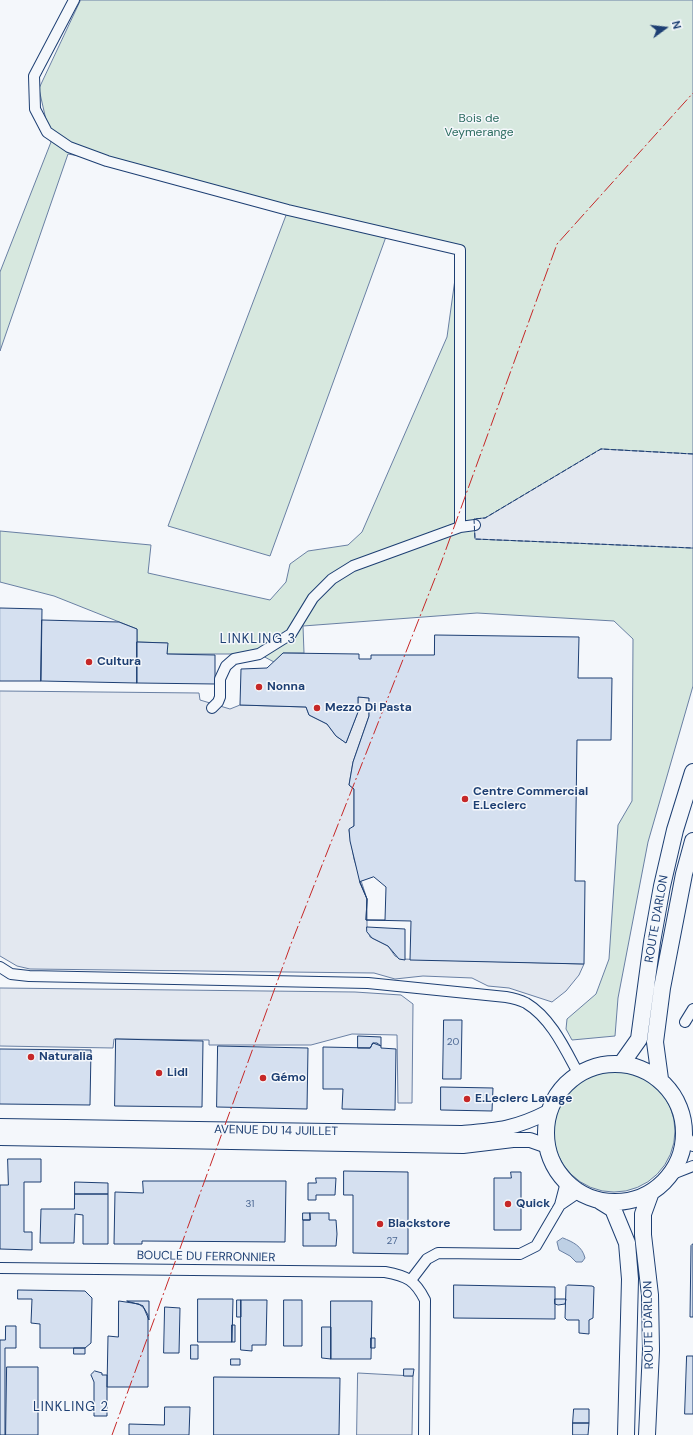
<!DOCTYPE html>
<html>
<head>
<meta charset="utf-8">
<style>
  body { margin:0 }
  #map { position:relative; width:693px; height:1435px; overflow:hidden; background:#f4f7fb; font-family:"DM Sans",sans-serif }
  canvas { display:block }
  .north { position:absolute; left:645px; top:8px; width:40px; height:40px; -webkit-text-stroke:3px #f4f7fb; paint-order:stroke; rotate:75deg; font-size:11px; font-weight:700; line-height:16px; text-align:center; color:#1d3f73 }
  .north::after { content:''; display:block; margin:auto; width:14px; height:18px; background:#1d3f73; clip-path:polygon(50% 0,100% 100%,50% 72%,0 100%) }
</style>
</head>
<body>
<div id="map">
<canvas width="693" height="1435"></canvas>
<div class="north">N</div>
</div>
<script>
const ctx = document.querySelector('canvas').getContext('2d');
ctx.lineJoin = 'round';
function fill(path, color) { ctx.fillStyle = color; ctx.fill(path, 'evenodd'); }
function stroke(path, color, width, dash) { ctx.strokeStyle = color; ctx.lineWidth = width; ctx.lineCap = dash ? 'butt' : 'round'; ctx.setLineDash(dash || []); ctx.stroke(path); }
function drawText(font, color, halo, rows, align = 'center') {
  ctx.font = font + ' "DM Sans",sans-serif'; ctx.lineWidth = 3; ctx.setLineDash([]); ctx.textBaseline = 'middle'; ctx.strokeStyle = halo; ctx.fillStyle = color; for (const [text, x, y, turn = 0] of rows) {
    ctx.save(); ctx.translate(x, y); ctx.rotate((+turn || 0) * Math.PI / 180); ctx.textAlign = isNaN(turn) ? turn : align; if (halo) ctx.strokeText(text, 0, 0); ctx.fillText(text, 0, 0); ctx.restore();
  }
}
const green = new Path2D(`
  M81,0h612v454l-92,-5 -116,69 -11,1 2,20 217,9v138l-45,156 -30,156 -3,38 -43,4 -6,-11 1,-10 29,-25 13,-35 9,-134 14,-24 1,-162 -19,-18 -137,-8 -174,13 1,27h-21l-9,9 -15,-8h-92v-11l-30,-1v-13l-83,-33 -54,-14v-51l151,14 -3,28 122,27 16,-18 4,-18 18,-13 40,-6 14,-13 85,-195 12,-87 -72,-16 -117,322 -102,-30 120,-316 -181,-49 -39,-7 -68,197v-79l51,-130 -12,-53z
  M553 1131a61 61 0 1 1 122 0a61 61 0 1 1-122 0Z`);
const parking = new Path2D(`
  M601,449l92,5v94l-218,-9 -1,-20 11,-1z
  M0,691l199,2 1,7 30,9 10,-4 66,2 3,8 18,9 9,12 10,7 12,-31v-15l11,1v18l-16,46 -4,23 5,4v37l-5,4 5,29 13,40v28l3,10 18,9 7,10 6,3 183,5 -5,11 -13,16 -14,11 -43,-14 -21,-2 -16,-8 -49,-2 -28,3 -21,-6 -344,-4 -13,-3 -17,-10z
  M0,988l355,4 46,3 12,9 -1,99h-14l-1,-68 -45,-1 -41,11h-102v-5l-95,-1 -1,9 -113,-2z
  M358,1373l55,3 -1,59h-55z`);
const water = new Path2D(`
  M563,1238c10,4 19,8 22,20l-3,4h-6l-6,-6 -11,-6 -2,-8z`);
const building = new Path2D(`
  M0,608l42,1 -1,72h-41z
  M42,620l77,2 18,7v54l-96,-2z
  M435,635l144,2 -1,41h34l-1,62h-34l-2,141h10l-1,83 -174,-4 1,-39 -45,-1 1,-21 -7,-16 -10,-42 -1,-12 5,-3v-37l-5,-4 4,-23 16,-46v-18l-11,-1v15l-12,31 -10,-7 -9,-12 -18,-9 -3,-8 -66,-2 1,-36 26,-1 16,-15 76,1v5h12v-4h63z
  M137,642l31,1 -1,11 48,1v29l-78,-1z
  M374,877l12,10 -1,33h-19l1,-21 -7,-17z
  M367,927l38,2v31l-6,-1 -11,-13 -16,-8 -5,-6z
  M444,1020h18l-1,59h-18z
  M358,1036l23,1v9l-8,-3 -3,5h-12z
  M116,1039l87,2 -1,66 -87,-1z
  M373,1043h4l4,3v2l15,1 -1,61 -53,-1 1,-20h-20v-42l47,1z
  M218,1046l90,2 -1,61 -90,-2z
  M0,1049l91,1 -1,55 -90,-1z
  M441,1087l52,1 -1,23 -51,-1z
  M8,1159h33v23h-17v50h8v18l-32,-1v-64h8z
  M344,1171l64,1v82l-55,-1v-58h-9z
  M511,1172h10v58h-27v-52h17z
  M316,1178h20l-1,17h-19v5h-8v-17h8z
  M143,1181h143l-1,61 -143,-1v3h-28l1,-52 28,1z
  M75,1182l33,1v11h-33z
  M75,1194h33v50h-25v-29l-8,-1 -1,29h-34l1,-34h33z
  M303,1213h7v7h-7z
  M310,1213h19v7h7l1,14 -1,12h-33v-26h7z
  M693,1244v73h-3l1,-71z
  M454,1285l101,2v32l-101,-1z
  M568,1285l24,1 2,1 -1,31 -4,2v14l-10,-1v-13h-12l-2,-2 1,-31z
  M18,1290l67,1 7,7 -1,45 -6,5h-45v-24l-9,-1 1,-24h-14z
  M198,1299h35l-1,43h-34z
  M555,1299h11l-1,5 -7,1 -3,-1z
  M237,1300h4v17h-4z
  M241,1300h26l-1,45h-14v6l-11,-1z
  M284,1300h18v46h-18z
  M119,1301l20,3 5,4 4,7v72h-41l1,-51 10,1z
  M127,1301h22v19l-6,-14z
  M331,1301h41l-1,58h-40z
  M165,1307l15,1 -1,45h-15z
  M232,1325h3v17h-3z
  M6,1326h10v22h-11v87h-5v-95h5z
  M322,1327h9v32l-9,-1z
  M371,1338h4v10h-4z
  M191,1345h7v14h-7z
  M74,1348h11v6h-11z
  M687,1356h6v58h-8z
  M231,1359h9v6h-9z
  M7,1367h31v68h-32z
  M404,1369h10l-1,7h-9z
  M95,1371l7,2v2h5v41h-13v-34l-3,-7z
  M214,1377l126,1 -1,57h-125z
  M165,1407h25l-1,28h-60v-11l35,1z
  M574,1409h15v14h-16z
  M573,1423h16l-1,12h-15z`);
const minor = new Path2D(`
  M74,0l-40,76 1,33 12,23 22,15 38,14 181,49 172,40v277
  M212,708l6,-6 2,-5v-18l6,-13 8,-7 25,-5 32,-20 22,-36 19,-19 21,-13 107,-39 15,-2
  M0,967l11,7 18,2 339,7 138,14c6,1 14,3 20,6 25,15 39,46 52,70
  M685,1022l8,-13
  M684,1132l9,14
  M670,1175l23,-9
  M560,1205l19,-13
  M0,1268l385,4c22,4 30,8 40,28l-1,135
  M411,1280l16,-21 11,-6 82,1 16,-8 24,-41 6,-23`);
const secondary = new Path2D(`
  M0,1126l461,7c36,-3 54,-4 87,-21
  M0,1138l463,8 50,-6h17l17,6`);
const primary = new Path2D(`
  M622,1063l17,-24 13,-97 10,-56 13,-56 18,-58
  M546 1133a69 69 0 1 1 138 0a69 69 0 1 1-138 0Z
  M660,1079l-5,-37 7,-54 22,-114 9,-33
  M600,1201l13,8 14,34 3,36 -4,156
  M647,1435l4,-85 -1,-55 -7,-60v-21l8,-22`);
const fence = new Path2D(`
  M693,454l-92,-5 -116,69 -11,1 1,20 218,9`);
const power = new Path2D(`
  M112,1435l179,-491 150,-381 116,-319 136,-151`);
const markers = [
  [89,662,4,"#c62828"],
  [259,687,4,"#c62828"],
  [317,708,4,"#c62828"],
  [465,799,4,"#c62828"],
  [31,1057,4,"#c62828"],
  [159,1073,4,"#c62828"],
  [263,1078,4,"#c62828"],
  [467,1099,4,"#c62828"],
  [508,1204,4,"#c62828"],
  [380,1224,4,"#c62828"]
];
const numberNames = [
  ["20",453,1042],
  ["31",250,1204],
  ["27",392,1241]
];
const parkNames = [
  ["Bois de",479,119],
  ["Veymerange",479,133]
];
const poiNames = [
  ["Cultura",97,662],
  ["Nonna",267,687],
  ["Mezzo Di Pasta",325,708],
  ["Centre Commercial",473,792],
  ["E.Leclerc",473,806],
  ["Naturalia",39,1057],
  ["Lidl",167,1073],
  ["Gémo",271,1078],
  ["E.Leclerc Lavage",475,1099],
  ["Quick",516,1204],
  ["Blackstore",388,1224]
];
const streetNames = [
  ["ROUTE D'ARLON",657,919,-80],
  ["AVENUE DU 14 JUILLET",276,1131,1],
  ["BOUCLE DU FERRONNIER",206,1257,1],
  ["ROUTE D'ARLON",649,1325,-91]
];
const neighbourhoodNames = [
  ["LINKLING 3",258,640],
  ["LINKLING 2",71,1408]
];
fill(green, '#d7e8df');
stroke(green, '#687fa3', 1);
fill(parking, '#e3e8f0');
stroke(parking, '#687fa3', 1);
fill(water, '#bed0e5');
stroke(water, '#687fa3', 1);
fill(building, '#d5e0f0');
stroke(building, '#1d3f73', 1);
stroke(minor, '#1d3f73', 12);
stroke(secondary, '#1d3f73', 16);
stroke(primary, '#1d3f73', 18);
stroke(minor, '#f4f7fb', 10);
stroke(secondary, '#f4f7fb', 14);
stroke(primary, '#f4f7fb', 16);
stroke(fence, '#1d3f73', 1, [5, 2]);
stroke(power, '#c62828', 1, [14, 3, 2, 3]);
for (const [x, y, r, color] of markers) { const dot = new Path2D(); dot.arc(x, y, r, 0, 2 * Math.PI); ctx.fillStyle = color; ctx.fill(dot); stroke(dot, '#f4f7fb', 1.5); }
drawText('10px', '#4b6792', null, numberNames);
drawText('12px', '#2c6c60', '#f4f7fb', parkNames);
drawText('bold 12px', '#1d3f73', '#f4f7fb', poiNames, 'left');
drawText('12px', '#1d3f73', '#f4f7fb', streetNames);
ctx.letterSpacing = '1px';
drawText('13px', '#1d3f73', '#f4f7fb', neighbourhoodNames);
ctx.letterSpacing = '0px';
</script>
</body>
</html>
